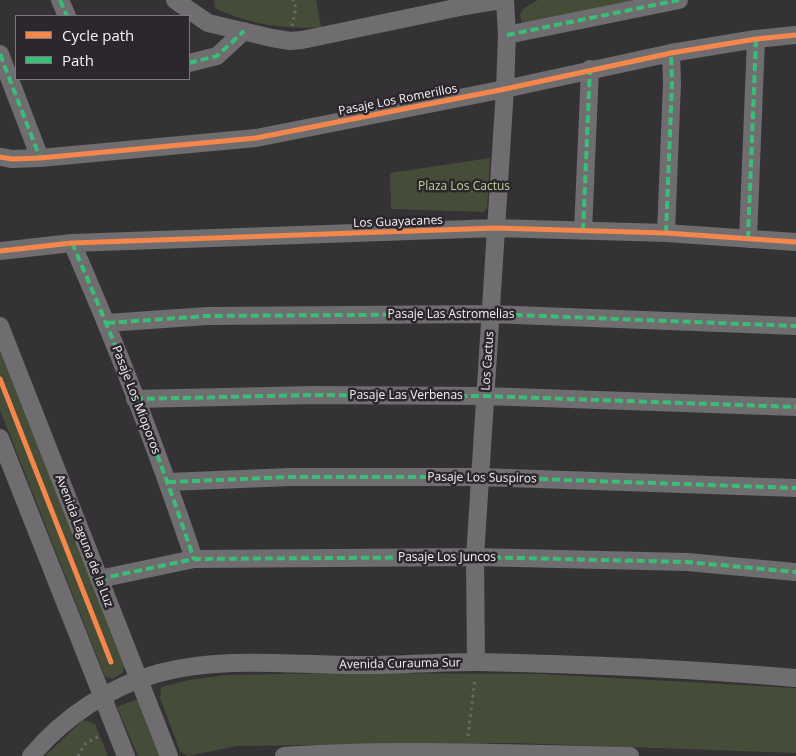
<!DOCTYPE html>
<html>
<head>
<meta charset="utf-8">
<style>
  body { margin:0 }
  #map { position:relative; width:796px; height:756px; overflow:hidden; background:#353236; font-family:"Open Sans",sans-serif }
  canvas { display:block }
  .legend { position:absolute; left:15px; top:15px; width:175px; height:65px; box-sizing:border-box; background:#2c272d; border:1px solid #7c787d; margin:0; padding:6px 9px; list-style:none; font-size:15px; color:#f5f1f6 }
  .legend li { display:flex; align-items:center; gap:10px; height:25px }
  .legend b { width:25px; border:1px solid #7c787d }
</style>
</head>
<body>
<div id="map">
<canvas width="796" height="756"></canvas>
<ul class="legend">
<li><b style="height:6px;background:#f5874c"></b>Cycle path</li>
<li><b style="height:6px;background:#3abd76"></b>Path</li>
</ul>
</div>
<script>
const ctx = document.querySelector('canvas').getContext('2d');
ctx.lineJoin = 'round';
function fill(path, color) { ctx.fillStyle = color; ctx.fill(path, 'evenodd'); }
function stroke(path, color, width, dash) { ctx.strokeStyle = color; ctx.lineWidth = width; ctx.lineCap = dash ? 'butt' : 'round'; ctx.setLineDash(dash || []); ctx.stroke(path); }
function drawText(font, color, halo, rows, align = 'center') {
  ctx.font = font + ' "Open Sans",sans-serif'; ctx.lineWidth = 5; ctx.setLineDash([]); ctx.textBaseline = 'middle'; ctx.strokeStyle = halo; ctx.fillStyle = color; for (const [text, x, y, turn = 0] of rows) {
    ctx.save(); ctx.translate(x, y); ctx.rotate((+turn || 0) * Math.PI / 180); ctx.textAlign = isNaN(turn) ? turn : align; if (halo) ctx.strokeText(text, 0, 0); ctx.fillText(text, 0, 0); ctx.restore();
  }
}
const green = new Path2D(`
  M214,0h102l5,27c-35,3 -74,-3 -106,-19z
  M538,0h98l-114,25 -2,-11 4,-6z
  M490,158l-3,50 -4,4 -92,-3 -1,-36z
  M0,350l124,316 -1,7 -11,6 -7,-2 -105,-267z
  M334,673l207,1 255,14v65l-282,-10 -137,1 -140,2 -49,10 -8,-5 -20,-53 1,-11 28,-7 38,-5z
  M138,699l22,57h-22l-21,-49z
  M83,720l12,4 13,32h-63z`);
const path = new Path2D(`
  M292,26l4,-18 -3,-8
  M468,736l7,-58
  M78,756l7,-12 16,-9`);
const minor = new Path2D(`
  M60,0l7,16
  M175,0l33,23 64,15 18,3 12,-1 163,-34 36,-6
  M507,35l172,-35
  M0,54l40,104
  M189,63l28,-7 27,-25
  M0,157l12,2 28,-1 216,-20 249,-49 166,-36 85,-14 40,-4
  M583,231l7,-162
  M666,233l6,-150 -1,-30
  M748,239l8,-200
  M72,243c45,103 86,209 122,316
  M0,251l72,-8 424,-15 170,5 130,9
  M107,323l100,-7 284,-2 305,12
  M0,326l169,430
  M135,399l178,-4 172,1 311,11
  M0,438l126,318
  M168,482l122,-5h190l316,11
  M99,579l95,-20 281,-2 212,5 109,10
  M476,662l-1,-105 30,-468 2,-54 -2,-35
  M31,756c33,-39 79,-70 128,-83 67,-18 139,-7 207,-8 37,0 74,-3 111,-3 106,2 213,7 319,16
  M284,756c115,-8 231,-2 346,0`);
const quiet = new Path2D(`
  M60,0l7,16
  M507,35l172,-35
  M0,54l40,104
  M189,63l28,-7 27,-25
  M583,231l7,-162
  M666,233l6,-150 -1,-30
  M748,239l8,-200
  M72,243c45,103 86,209 122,316
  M107,323l100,-7 284,-2 305,12
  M135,399l178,-4 172,1 311,11
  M168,482l122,-5h190l316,11
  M99,579l95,-20 281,-2 212,5 109,10`);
const cycleway = new Path2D(`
  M0,157l12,2 28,-1 216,-20 249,-49 166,-36 85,-14 40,-4
  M0,251l72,-8 424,-15 170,5 130,9
  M0,379l111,283`);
const streetNames = [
  ["Pasaje Los Romerillos",398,100,-11],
  ["Los Guayacanes",398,222,-2],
  ["Pasaje Las Astromelias",451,315],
  ["Los Cactus",488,361,-86],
  ["Pasaje Las Verbenas",406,396],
  ["Pasaje Los Mioporos",136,400,69],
  ["Pasaje Los Suspiros",482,478,1],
  ["Avenida Laguna de la Luz",84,541,69],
  ["Pasaje Los Juncos",447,558],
  ["Avenida Curauma Sur",400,664,-1]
];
const parkNames = [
  ["Plaza Los Cactus",464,187]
];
fill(green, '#454c38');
stroke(path, '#6b686c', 3, [2.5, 4]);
stroke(minor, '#6f6d6f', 18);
stroke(quiet, '#3abd76', 4, [8, 4]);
stroke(cycleway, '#f5874c', 5);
drawText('12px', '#f5f1f6', '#2c272d', streetNames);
drawText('12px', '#bcd396', '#2c272d', parkNames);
</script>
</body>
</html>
